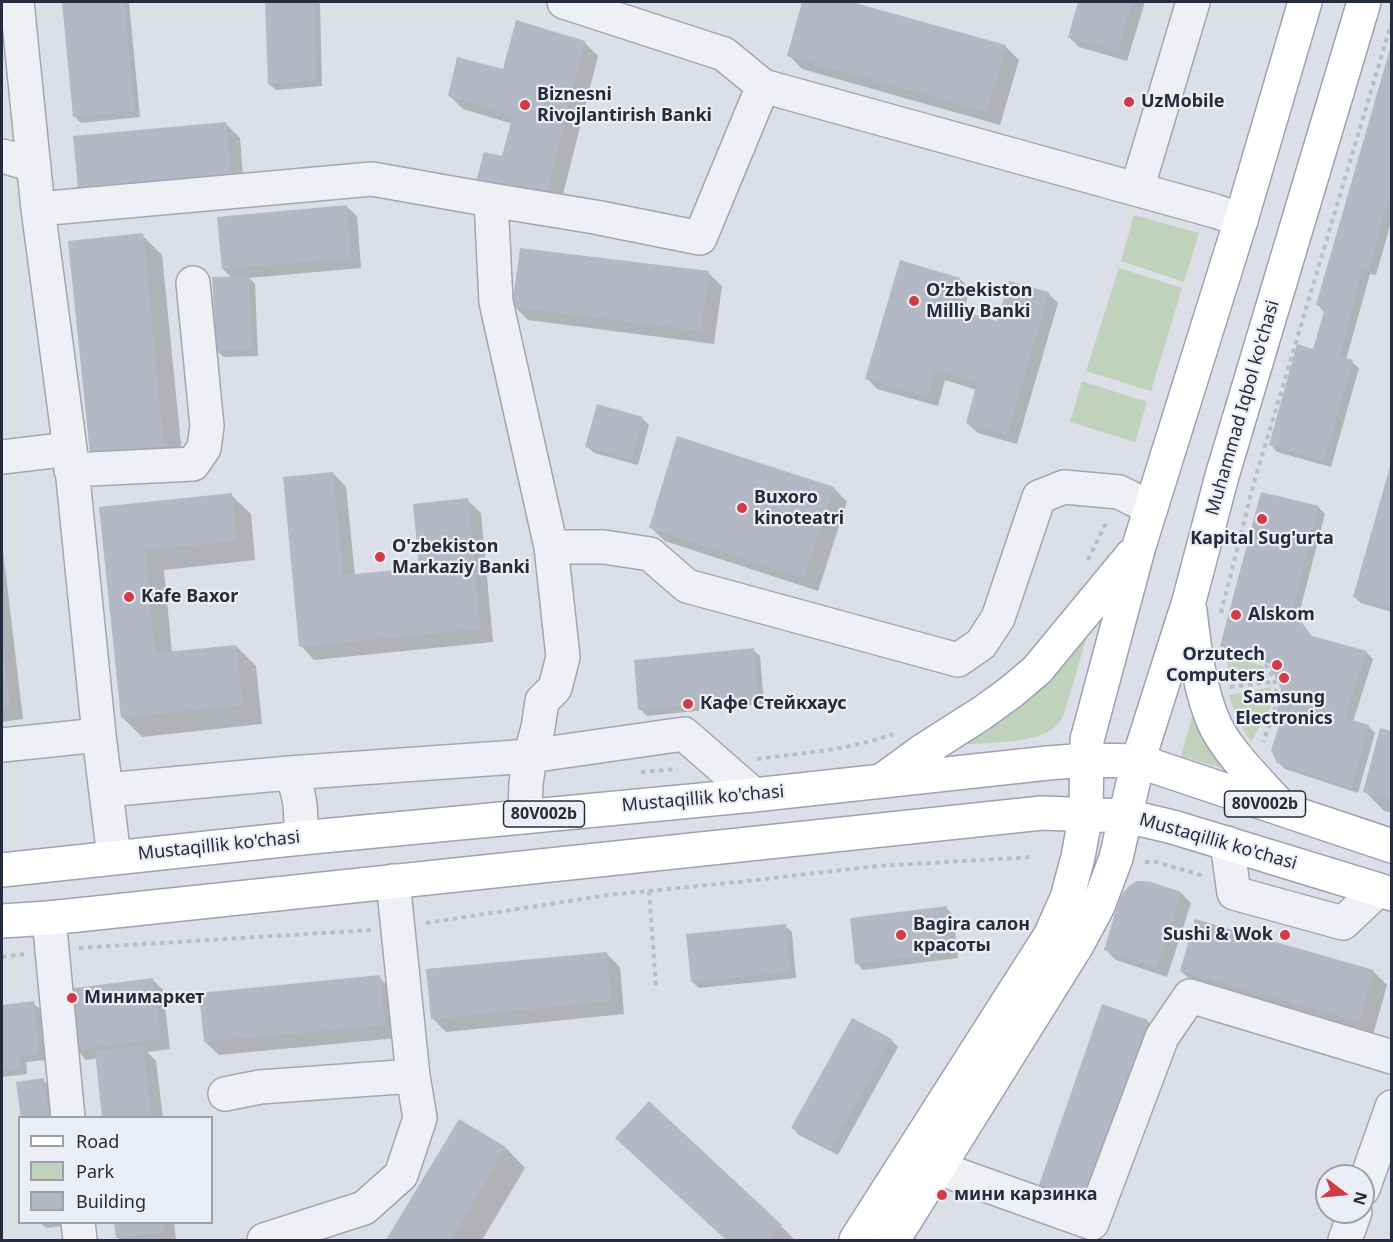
<!DOCTYPE html>
<html>
<head>
<meta charset="utf-8">
<style>
  body { margin:0 }
  #map { position:relative; width:1393px; height:1242px; overflow:hidden; background:#dcdfe7; font-family:"Noto Sans",sans-serif }
  canvas { display:block }
  .frame { position:absolute; inset:0; border:3px solid #252c3d; pointer-events:none }
  .legend { position:absolute; left:18px; top:1116px; width:195px; height:108px; box-sizing:border-box; background:#ebeef4; border:2px solid #9ca0ab; margin:0; padding:8px 10px; list-style:none; font-size:18px; color:#252c3d }
  .legend li { display:flex; align-items:center; gap:12px; height:30px }
  .legend b { width:30px; border:2px solid #9ca0ab }
  .north { position:absolute; left:1315px; top:1164px; width:60px; height:60px; box-sizing:border-box; background:#ebeef4; border:2px solid #9ca0ab; border-radius:50%; rotate:106deg; font-size:16px; font-weight:700; line-height:24px; text-align:center; color:#252c3d }
  .north::after { content:''; display:block; margin:auto; width:21px; height:27px; background:#d23a46; clip-path:polygon(50% 0,100% 100%,50% 72%,0 100%) }
</style>
</head>
<body>
<div id="map">
<canvas width="1393" height="1242"></canvas>
<div class="frame"></div>
<ul class="legend">
<li><b style="height:8px;background:#fff"></b>Road</li>
<li><b style="height:16px;background:#c0d1bc"></b>Park</li>
<li><b style="height:16px;background:#b3b8c4"></b>Building</li>
</ul>
<div class="north">N</div>
</div>
<script>
const ctx = document.querySelector('canvas').getContext('2d');
ctx.lineJoin = 'round';
function fill(path, color) { ctx.fillStyle = color; ctx.fill(path, 'evenodd'); }
function stroke(path, color, width, dash) { ctx.strokeStyle = color; ctx.lineWidth = width; ctx.lineCap = dash ? 'butt' : 'round'; ctx.setLineDash(dash || []); ctx.stroke(path); }
function drawText(font, color, halo, rows, align = 'center') {
  ctx.font = font + ' "Noto Sans",sans-serif'; ctx.lineWidth = 4.5; ctx.setLineDash([]); ctx.textBaseline = 'middle'; ctx.strokeStyle = halo; ctx.fillStyle = color; for (const [text, x, y, turn = 0] of rows) {
    ctx.save(); ctx.translate(x, y); ctx.rotate((+turn || 0) * Math.PI / 180); ctx.textAlign = isNaN(turn) ? turn : align; if (halo) ctx.strokeText(text, 0, 0); ctx.fillText(text, 0, 0); ctx.restore();
  }
}
const green = new Path2D(`
  M1134,215l65,18 -15,49 -63,-21z
  M1119,268l63,20 -31,103 -65,-20z
  M1082,381l65,21 -12,40 -65,-20z
  M1091,622l-26,89c-3,8 -7,14 -14,19 -20,14 -72,13 -98,15z
  M1227,655l36,11 5,12 -39,4z
  M1271,687l1,17 -21,38 -14,-22 -8,-25z
  M1194,710l34,60 -47,-14z`);
const shadow = new Path2D(`
  M64,2h65l11,115 -59,6 -6,-6z
  M266,2h51l3,2 2,82 -46,4 -7,-6z
  M804,2h42l159,44 14,14 -19,65 -198,-56 -13,-14z
  M1080,2h65l-18,59 -48,-14 -10,-10z
  M584,42l14,14 -39,154 -55,-52 9,-34 -50,-15 -14,-14 55,-24z
  M1392,52v167l-16,56 -6,-1 -24,86 6,2 7,6 -28,99 -54,-15 -6,-7 44,-94 9,-39 -6,-7z
  M226,124l14,14 4,51 -165,-1z
  M346,206l11,10 4,52 -112,10 6,6 3,72 -34,1 -7,-6 15,-73 -9,-9z
  M142,235l20,20 21,210 -92,-12z
  M708,273l14,13 -8,58 -186,-24 -14,-14z
  M960,279l10,10 -7,24 35,10 50,-30 10,10 -41,141 -39,-11 -11,-10 10,-33 -32,-10 -7,26 -61,-17 -10,-11z
  M642,418l7,7 -11,40 -44,-12 -7,-7z
  M678,438l156,50 13,14 -29,89 -153,-50 -14,-13z
  M1392,466v146l-31,-9 -7,-6z
  M333,473l13,14 9,89 66,-7 46,-69 14,13 12,129 -179,18 -13,-14z
  M231,495l20,19 4,46 -91,10 8,83 64,-7 20,20 6,58 -120,13 -20,-20 -21,-209z
  M1318,507l7,7 -27,104 15,20 53,14 7,7 -20,63 15,4 7,7 -17,60 -73,-24 -7,-7 5,-42 -5,-5 5,-26 -12,-25 -42,-12 -7,-6z
  M2,542l21,177 -21,3z
  M753,650l7,6 4,48 -117,12 -7,-7z
  M1392,733v80l-8,-2 -19,-20z
  M1181,893l10,10 -24,74 -51,-17 -10,-10z
  M946,908l7,7 5,43 -95,12 -6,-7z
  M785,926l7,6 4,46 -97,10 -7,-6z
  M606,953l14,14 4,47 -178,18 -14,-14z
  M1181,971h192l14,14 -14,50 -178,-51z
  M379,977l14,14 4,47 -178,17 -14,-13z
  M153,980l10,10 7,59 -23,3 9,9 7,57h-59l-7,-60 -11,2 -10,-11z
  M33,1003l7,6 5,51 -19,2 1,12 -25,3v-71z
  M853,1020l38,20 7,7 -60,108 -39,-20 -6,-7z
  M1147,1021l20,20 -61,179 -45,-16 -20,-20z
  M43,1080l10,10 4,28h-35z
  M459,1121l47,27 19,20 -43,72h-95z
  M631,1151l150,75 13,13 -67,1z
  M40,1222h30l1,3 -25,3z
  M115,1222h59l2,18h-56l-3,-3z`);
const building = new Path2D(`
  M62,2h62l10,109 -61,6z
  M265,2h49l2,78 -48,4z
  M802,2h50l154,43 -19,67 -200,-56z
  M1078,2h54l-15,50 -49,-15z
  M516,20l69,21 -39,156 -70,-16 8,-29 18,4 11,-41 -65,-19 9,-39 46,12z
  M1391,45l1,157 -4,-1 -19,69 -6,-2 -24,88 14,4 -29,101 -55,-16 28,-101 16,5 12,-41 -9,-3z
  M226,122l5,54 -153,13 -5,-53z
  M347,205l4,53 -129,11 -5,-52z
  M143,233l21,213 -74,8 -22,-213z
  M520,248l189,23 -8,60 -189,-24z
  M900,260l60,18 -8,30 45,13 12,-40 40,11 -42,143 -41,-12 11,-40 -42,-12 -8,26 -62,-18z
  M249,276l3,73 -36,2 -4,-74z
  M597,404l46,13 -12,43 -46,-13z
  M677,436l157,51 -30,91 -155,-50z
  M1391,463h1v145l-39,-11z
  M333,472l10,103 76,-7 -6,-64 55,-6 12,131 -181,18 -16,-170z
  M1261,492l58,14 -27,104 20,26 55,15 -22,67 24,7 -18,63 -74,-25 -6,-13 11,-33 -6,-1 5,-27 -6,-13 -6,-9 2,-7 -51,-14z
  M232,493l4,48 -91,9 10,103 81,-8 7,60 -122,13 -22,-211z
  M2,647h1l7,59 -8,1z
  M754,648l4,50 -120,12 -4,-50z
  M1380,728l12,3v69l-29,-8z
  M1137,881h7l7,1 30,10 -24,76 -53,-18 13,-43 5,-13 7,-8z
  M947,906l5,46 -97,12 -5,-46z
  M1195,919l179,51 -15,52 -179,-51z
  M786,924l4,48 -99,10 -5,-48z
  M607,952l4,49 -180,18 -5,-50z
  M380,975l5,50 -181,17 -5,-49z
  M153,978l8,61 -86,11 -8,-61z
  M34,1001l5,53 -19,2 1,12 -19,3v-66z
  M1102,1004l46,16 -62,181 -47,-16z
  M852,1018l40,21 -61,110 -40,-21z
  M143,1046l8,72h-49l-7,-67z
  M44,1078l5,40h-28l-5,-36z
  M649,1101l133,124 -15,15h-41l-111,-102z
  M459,1119l47,28 -55,93h-65z
  M114,1222h49l1,10 -48,6z`);
const path = new Path2D(`
  M1088,560l19,-39
  M1221,613l32,-127 139,-465
  M1223,650l39,11c25,27 12,52 1,81
  M1230,687l43,-5
  M757,759c46,-6 92,-9 136,-25
  M641,772l37,-3
  M1145,862h11l48,14
  M649,891l7,96
  M426,923l183,-28 138,-14 130,-15 156,-9
  M79,948l292,-18
  M2,957l22,-3`);
const minor = new Path2D(`
  M17,2l21,207 32,240 29,286 15,122
  M564,2l160,52 39,32 452,125 26,9
  M2,156l32,9
  M1137,189l56,-187
  M38,209l334,-30 119,21
  M2,457l68,-8
  M71,470l122,-6 11,-16 3,-22 -14,-143
  M551,547h53l46,7 37,32 271,74 23,-16 17,-26 41,-121 25,-10 55,5 32,16
  M2,745l97,-10
  M289,773l241,-17 8,-28 4,-27 13,-13 8,-31 -12,-110 -55,-245 -5,-102 104,17 105,21 63,-152
  M106,790l183,-17c13,19 12,43 12,65
  M525,816l1,-33 4,-27 154,-22 70,61
  M1227,843l7,50 109,30 35,-33
  M49,918l19,200
  M225,1094l35,-7 153,-11
  M938,1168l154,55 70,-186 28,-41 202,61
  M1363,1189l29,-82
  M78,1222l2,18
  M264,1240l100,-32 37,-33 19,-57 -7,-42 -20,-195
  M1345,1240l10,-28`);
const major = new Path2D(`
  M1190,611c4,35 10,82 25,114 14,29 46,59 67,83
  M881,781l40,-29 61,-39 29,-21 26,-22 95,-115
  M2,870l299,-32 453,-43 294,-32 39,-3 51,1 254,85
  M2,921l47,-3 993,-105 84,3 47,11 219,67
  M856,1240l194,-304 17,-38 11,-41 8,-43 1,-74 52,-194 102,-326 64,-218
  M893,1240l184,-295 21,-39 18,-48 22,-97 51,-160 33,-125 142,-474`);
const markers = [
  [1129,102,6,"#d23a46"],
  [525,105,6,"#d23a46"],
  [914,301,6,"#d23a46"],
  [742,508,6,"#d23a46"],
  [1262,519,6,"#d23a46"],
  [380,557,6,"#d23a46"],
  [129,597,6,"#d23a46"],
  [1236,615,6,"#d23a46"],
  [1277,665,6,"#d23a46"],
  [1284,678,6,"#d23a46"],
  [688,704,6,"#d23a46"],
  [901,935,6,"#d23a46"],
  [1285,935,6,"#d23a46"],
  [72,998,6,"#d23a46"],
  [942,1195,6,"#d23a46"]
];
const shields = [
  [1265,804,81],
  [544,814,81]
];
const shieldNames = [
  ["80V002b",1265,804],
  ["80V002b",544,814]
];
const poiNames = [
  ["Biznesni",537,95],
  ["Rivojlantirish Banki",537,116],
  ["UzMobile",1141,102],
  ["O'zbekiston",926,291],
  ["Milliy Banki",926,312],
  ["Buxoro",754,498],
  ["kinoteatri",754,519],
  ["Kapital Sug'urta",1262,539,"center"],
  ["O'zbekiston",392,547],
  ["Markaziy Banki",392,568],
  ["Kafe Baxor",141,597],
  ["Alskom",1248,615],
  ["Orzutech",1265,655,"right"],
  ["Computers",1265,676,"right"],
  ["Samsung",1284,698,"center"],
  ["Electronics",1284,719,"center"],
  ["Кафе Стейкхаус",700,704],
  ["Bagira салон",913,925],
  ["красоты",913,946],
  ["Sushi & Wok",1273,935,"right"],
  ["Минимаркет",84,998],
  ["мини карзинка",954,1195]
];
const streetNames = [
  ["Muhammad Iqbol ko'chasi",1243,408,-74],
  ["Mustaqillik ko'chasi",703,799,-5],
  ["Mustaqillik ko'chasi",1218,842,16],
  ["Mustaqillik ko'chasi",219,846,-6]
];
fill(green, '#c0d1bc');
fill(shadow, '#0003');
fill(building, '#b3b8c4');
stroke(minor, '#a1a6b1', 36);
stroke(major, '#9ba2b3', 36);
stroke(path, '#babdc5', 4, [4.5, 4.5]);
stroke(minor, '#eef0f5', 33);
stroke(major, '#fff', 33);
for (const [x, y, r, color] of markers) { const dot = new Path2D(); dot.arc(x, y, r, 0, 2 * Math.PI); ctx.fillStyle = color; ctx.fill(dot); stroke(dot, '#ebeef4', 2); }
for (const [x, y, w] of shields) { const box = new Path2D(); box.roundRect(x - w / 2, y - 13, w, 26, 4.5); ctx.fillStyle = '#ebeef4'; ctx.fill(box); stroke(box, '#252c3d', 1.5); }
drawText('bold 16px', '#252c3d', null, shieldNames);
drawText('bold 18px', '#252c3d', '#ebeef4', poiNames, 'left');
drawText('18px', '#252c3d', '#ebeef4', streetNames);
</script>
</body>
</html>
